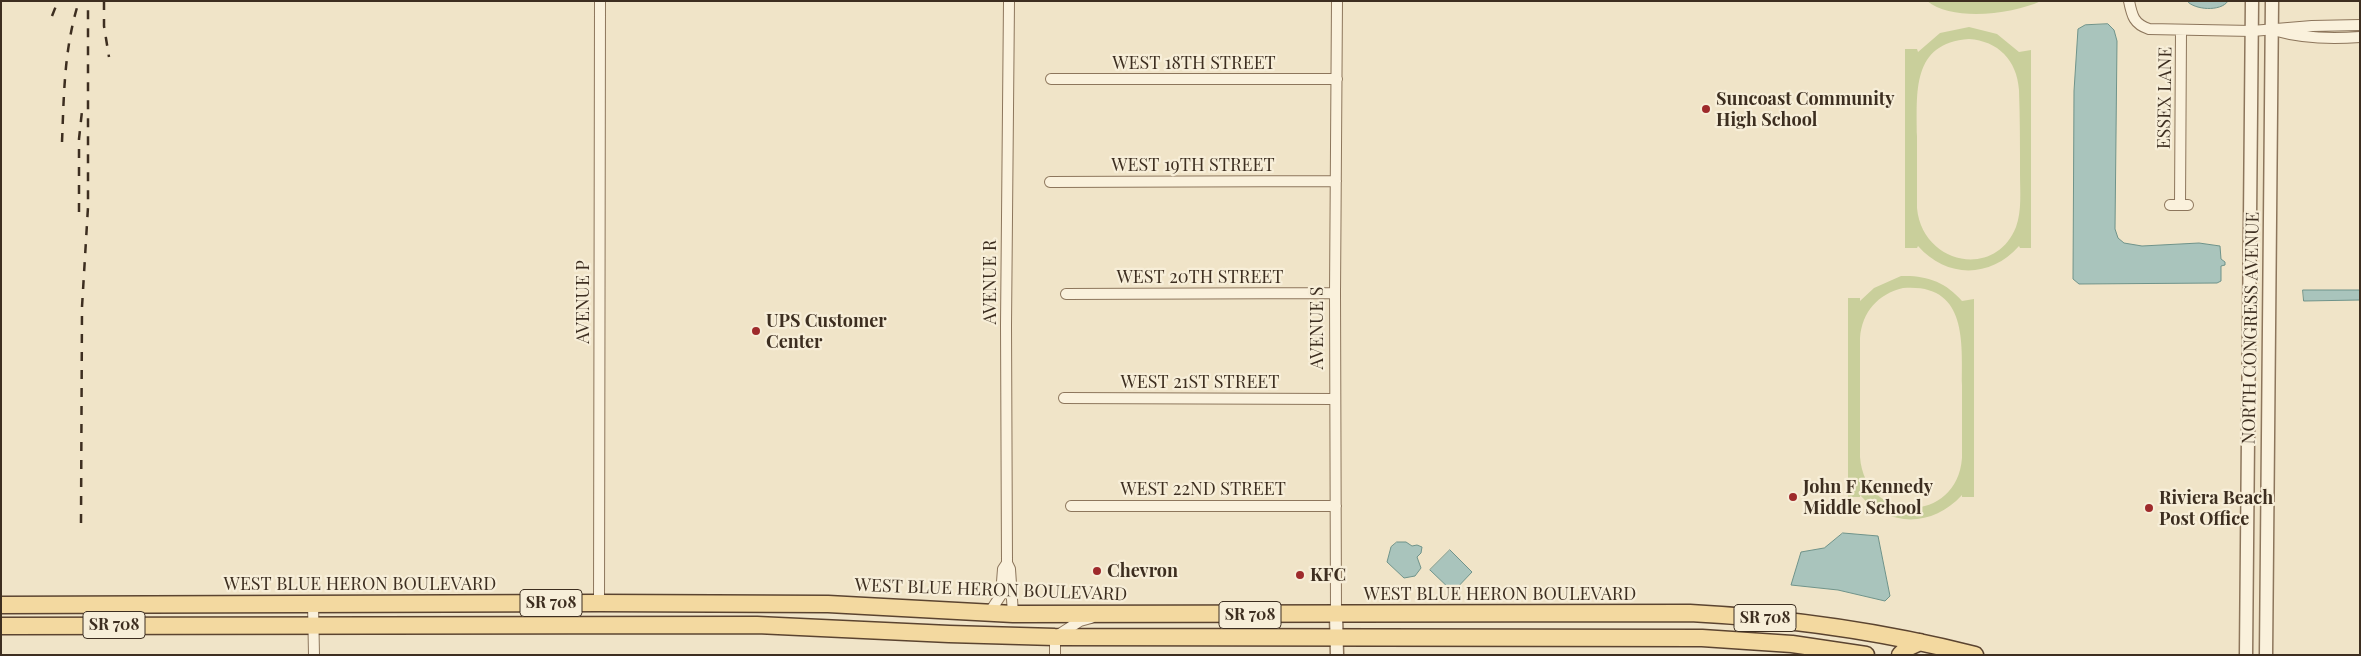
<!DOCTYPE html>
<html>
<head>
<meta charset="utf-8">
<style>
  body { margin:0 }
  #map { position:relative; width:2361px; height:656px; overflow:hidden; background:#f0e4c8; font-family:"Playfair Display",serif }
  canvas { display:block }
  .frame { position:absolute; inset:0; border:2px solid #3d2e20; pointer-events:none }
</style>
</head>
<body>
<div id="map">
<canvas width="2361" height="656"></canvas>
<div class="frame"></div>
</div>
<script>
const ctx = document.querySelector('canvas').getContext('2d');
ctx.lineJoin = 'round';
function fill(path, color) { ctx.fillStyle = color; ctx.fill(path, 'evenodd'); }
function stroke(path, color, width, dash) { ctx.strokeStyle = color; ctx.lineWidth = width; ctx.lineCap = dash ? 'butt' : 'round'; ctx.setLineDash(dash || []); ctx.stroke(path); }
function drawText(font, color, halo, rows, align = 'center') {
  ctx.font = font + ' "Playfair Display",serif'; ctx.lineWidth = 4.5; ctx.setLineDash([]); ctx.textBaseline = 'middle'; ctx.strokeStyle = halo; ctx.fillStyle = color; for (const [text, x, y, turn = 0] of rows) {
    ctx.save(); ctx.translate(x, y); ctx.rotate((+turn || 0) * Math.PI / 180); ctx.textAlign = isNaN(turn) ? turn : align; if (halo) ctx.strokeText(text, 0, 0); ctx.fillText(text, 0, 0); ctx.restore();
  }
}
const green = new Path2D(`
  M1927,1h114c-28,13 -88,21 -114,0z
  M1969,27l28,7 22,18 12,-2v198h-11l-1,-2c-29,33 -73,32 -101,0l-1,2h-12v-199h12l1,3 22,-19zM1969,39c29,2 48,21 50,51 1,28 1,56 1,84 0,17 2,37 -4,53 -21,53 -94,37 -99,-19 0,-24 0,-48 0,-72 0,-43 -6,-93 52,-97z
  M1901,276c25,-1 45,6 61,25l12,-2v198h-12v-2c-29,32 -73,33 -102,0v2h-12v-199h12v3l14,-13zM1903,288c64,-5 59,52 59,97 0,24 0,48 0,73 -5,67 -97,66 -102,-1v-119c2,-26 18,-44 43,-50z`);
const water = new Path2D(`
  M2187,1h41c-7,11 -34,9 -41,0z
  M2108,24l6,6 3,11 -2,188 3,9 6,5 18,3 57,-3 21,3 1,13 4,3v3l-4,1v15l-4,2 -138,1 -6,-5 1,-188 4,-62 7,-4z
  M2303,290h57v10l-56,1z
  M1843,533l35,3 12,60 -5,5 -47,-11 -47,-5 10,-33 23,-4z
  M1397,542h9l6,4 5,-1 5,2 -1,6 -4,4 4,11 -6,8 -11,2 -17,-16 4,-15z
  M1450,550l22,22 -19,20 -23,-22z`);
const minor = new Path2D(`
  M1009,1l-3,324 1,238 3,6 3,45
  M2129,1c3,15 5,23 20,28l103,2 60,-5 48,-1
  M2277,31c28,8 55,8 83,6
  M1051,79h286
  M1050,182l286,-1
  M2170,205h18
  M2180,205l1,-174
  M1066,294l269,-1
  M1064,398l271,1
  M1071,506h265
  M599,603l1,-602
  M313,604l1,51
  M989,613l12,-18 2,-26 4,-6
  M1336,615l-1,-322 2,-292
  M1055,655v-18l25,-16 11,-3`);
const tertiary = new Path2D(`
  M1336,615l1,40
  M2246,655l6,-654
  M2266,655l6,-654`);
const primary = new Path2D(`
  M1,605l598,-2 229,1 185,10 677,-1c96,5 191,18 285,42
  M1,626l756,-1 192,9 106,3 647,1 90,6 74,11
  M1900,655l7,-7 13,-6`);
const rail = new Path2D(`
  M104,1v25l5,31
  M52,16l6,-15
  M62,142c2,-48 2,-94 17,-141
  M79,212v-73l3,-28
  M81,523l1,-216 6,-100v-206`);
const markers = [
  [1706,109,5,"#9e2a2b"],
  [756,331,5,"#9e2a2b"],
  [1793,497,5,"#9e2a2b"],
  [2149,508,5,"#9e2a2b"],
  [1097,571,5,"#9e2a2b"],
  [1300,575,5,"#9e2a2b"]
];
const shields = [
  [551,603,62],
  [1250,615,62],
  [1765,618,62],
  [114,625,62]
];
const shieldNames = [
  ["SR 708",551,603],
  ["SR 708",1250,615],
  ["SR 708",1765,618],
  ["SR 708",114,625]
];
const streetNames = [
  ["WEST 18TH STREET",1194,63],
  ["ESSEX LANE",2165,98,-89],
  ["WEST 19TH STREET",1193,165],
  ["WEST 20TH STREET",1200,277],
  ["AVENUE R",990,282,-90],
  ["AVENUE P",583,302,-90],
  ["AVENUE S",1317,328,-90],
  ["NORTH CONGRESS AVENUE",2251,328,-89],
  ["WEST 21ST STREET",1200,382],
  ["WEST 22ND STREET",1203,489],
  ["WEST BLUE HERON BOULEVARD",360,584],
  ["WEST BLUE HERON BOULEVARD",991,590,2],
  ["WEST BLUE HERON BOULEVARD",1500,594]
];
const poiNames = [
  ["Suncoast Community",1716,99],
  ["High School",1716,120],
  ["UPS Customer",766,321],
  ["Center",766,342],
  ["John F Kennedy",1803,487],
  ["Middle School",1803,508],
  ["Riviera Beach",2159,498],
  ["Post Office",2159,519],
  ["Chevron",1107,571],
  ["KFC",1310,575]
];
fill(green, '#c9cf9b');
fill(water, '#a9c4bc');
stroke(water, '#6f938a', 1);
stroke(minor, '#8d765c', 12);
stroke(tertiary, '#8d765c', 15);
stroke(primary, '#5b4430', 19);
stroke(minor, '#faf1dc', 10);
stroke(tertiary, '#faf1dc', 12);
stroke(primary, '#f3d9a0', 16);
stroke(rail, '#3d2e20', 2.5, [9, 9]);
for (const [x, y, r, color] of markers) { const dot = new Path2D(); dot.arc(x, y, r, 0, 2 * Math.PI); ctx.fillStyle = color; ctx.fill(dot); stroke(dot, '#f7eed8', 2); }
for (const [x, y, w] of shields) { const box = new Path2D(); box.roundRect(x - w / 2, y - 13.5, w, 27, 4); ctx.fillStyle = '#f7eed8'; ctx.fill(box); stroke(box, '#3d2e20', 1); }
drawText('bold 16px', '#3d2e20', null, shieldNames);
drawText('18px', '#3d2e20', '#f7eed8', streetNames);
drawText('bold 18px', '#3d2e20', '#f7eed8', poiNames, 'left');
</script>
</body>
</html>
